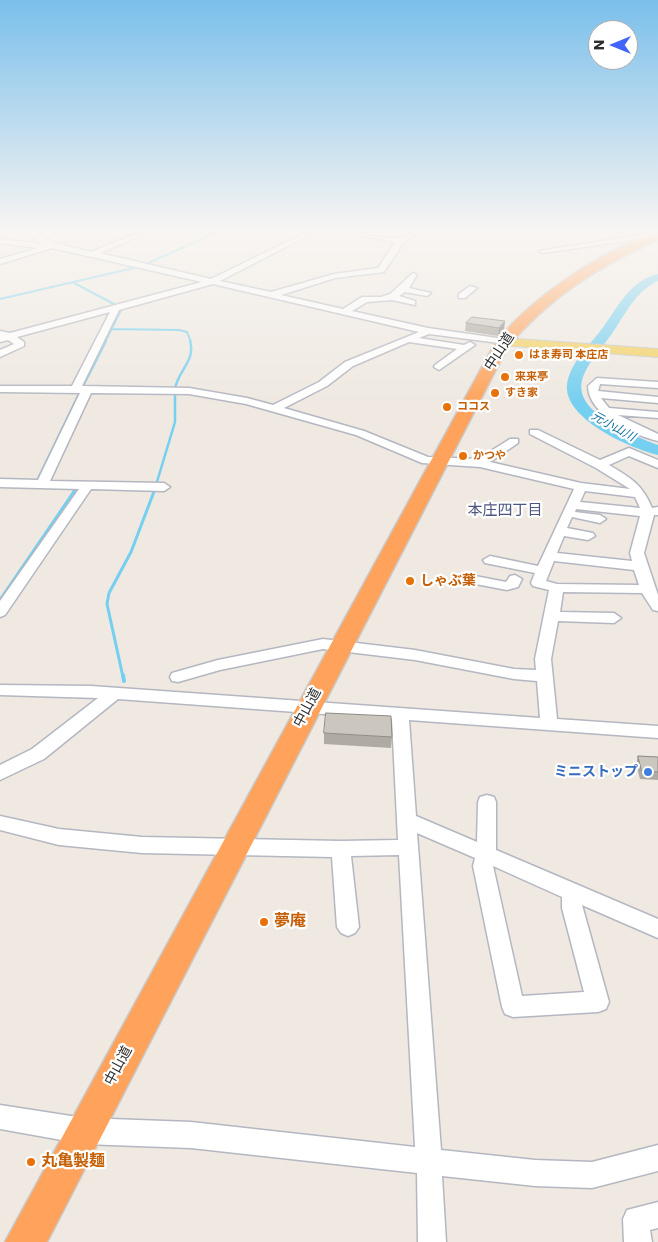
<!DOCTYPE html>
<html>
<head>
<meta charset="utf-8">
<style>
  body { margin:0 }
  #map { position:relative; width:658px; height:1242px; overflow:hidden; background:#efe9e1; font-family:Poppins,sans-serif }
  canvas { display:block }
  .north { position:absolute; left:588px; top:20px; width:50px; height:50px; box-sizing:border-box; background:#fff; border:1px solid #ababab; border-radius:50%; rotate:270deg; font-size:14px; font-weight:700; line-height:20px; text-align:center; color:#2e2e2e }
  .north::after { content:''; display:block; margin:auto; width:18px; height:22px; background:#4264fb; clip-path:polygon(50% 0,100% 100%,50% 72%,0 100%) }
</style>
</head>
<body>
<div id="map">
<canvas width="658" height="1242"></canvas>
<div class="north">N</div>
</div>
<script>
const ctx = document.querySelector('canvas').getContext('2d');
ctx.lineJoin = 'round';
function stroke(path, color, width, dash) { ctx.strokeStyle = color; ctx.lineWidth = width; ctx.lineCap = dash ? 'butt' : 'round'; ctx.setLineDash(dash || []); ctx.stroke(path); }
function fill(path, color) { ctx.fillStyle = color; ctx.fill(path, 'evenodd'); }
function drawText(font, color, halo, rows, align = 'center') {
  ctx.font = font + ' Poppins,"Noto Sans JP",sans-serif'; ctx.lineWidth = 4.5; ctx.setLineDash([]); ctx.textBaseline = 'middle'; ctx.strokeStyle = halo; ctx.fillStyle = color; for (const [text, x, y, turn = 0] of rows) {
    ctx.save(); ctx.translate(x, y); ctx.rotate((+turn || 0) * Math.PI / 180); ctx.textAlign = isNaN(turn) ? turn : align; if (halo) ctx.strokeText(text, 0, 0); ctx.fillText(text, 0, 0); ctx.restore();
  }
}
const streamFar3 = new Path2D(`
  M399,239l16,-9
  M146,264l76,-34
  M74,283l42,22
  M0,299l138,-32
  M112,329l67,1 8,2 4,10
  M105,342l17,-34`);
const streamFar2 = new Path2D(`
  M82,388l24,-47
  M175,389c3,-19 21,-28 15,-48
  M37,481l43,-89
  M156,485l19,-63v-30`);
const streamFar1 = new Path2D(`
  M0,600l77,-113
  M123,677l-16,-73 2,-11 22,-41 24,-63`);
const stream = new Path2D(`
  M123,675l1,6`);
const river = new Path2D(`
  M658,274v7c-22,10 -32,32 -45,51 -10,15 -24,28 -30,45 -13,35 49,58 75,68v10c-28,-7 -95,-36 -91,-71 3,-22 25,-41 37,-58 15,-21 27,-46 54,-52z`);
const minor = new Path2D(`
  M27,230h7l18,12 39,10 54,-22h9l-54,23 111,26 100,-49h8l-99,51 51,11 63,-18 44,-6 17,-26 -65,-12c22,0 48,9 67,8 10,0 16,-8 26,-8l-20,13 -19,29 -49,6 -54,17 62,14 19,-12h19l9,-3 23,-21 4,2 -8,13 22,5 -4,3 -22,-4 -6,4 16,5v4l-23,-5 -25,2 -15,9 76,17 76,11 3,1v4l-78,-10 -10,4 45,7 6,-3 5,3 -36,25 -5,-3 1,-2 22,-16 -48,-7 -56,24 -26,20 -43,22 80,23 64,26 50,2 32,-20h8v4l-28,19 91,21 49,6 -34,-21 -66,-34v-4h8l62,30 29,-12 29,12v8l-29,-12 -20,9c22,13 33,19 43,43l6,-1v8h-4l-10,38 14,42v16l-5,-1 -11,-17 -79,-1 -3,20 54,1 7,5 -7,5 -56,-2 -7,38 6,60 101,7v12l-249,-18 7,96 61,26 1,-40 2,-5 7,-2 7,2 2,5v48l162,69v19l-76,-33 27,97 -3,7 -8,3 -85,5 -8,-3 -3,-7 -29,-141 2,-8 -58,-25 24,317 94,10 57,2 66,-17v26l-66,17 -57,-2 -93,-10 4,66h-28l-1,-69 -226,-25 -107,-4 -84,-15v-24l84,13 107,4 224,25 -16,-292 -48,1 8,71 -4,6 -7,3 -7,-3 -4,-6 -5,-70 -190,-4 -83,-8 -59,-15v-14l59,13 83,8 199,4 57,-1 -6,-121 -274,-20 -74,60 -44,21v-15l32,-16 66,-51 -98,-3v-10l91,1 449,32 -3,-37 -23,-2 -99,-19 -92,-11 -103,21 -42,12 -6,-1 -2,-4 2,-4 46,-13 105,-21 92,11 99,19 22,1 -1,-11 14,-69 -16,-4 -2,-3 4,-10 -50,-10 -2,-3 7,-4 48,10 36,-77 -94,-22 -58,-4 -66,-28 -110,-31 -57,-10 -98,-1 -41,88 114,2 6,4 -6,4 -73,-2 -86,126 -5,2v-16l79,-112 -79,-2v-8l38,1 42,-87 -80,-1v-6h72l38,-74 -93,25 7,5v4l-24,11v-7l14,-6 -6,-4 -8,2v-11l10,2 192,-51 -150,-34 -52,16v-5l38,-11 -38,-5v-4l43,5 -11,-7zM213,284l206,48 -74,30 -26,20 -46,23 -26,-7 -58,-10 -107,-2 37,-76zM585,491l50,6 5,11 -60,-6zM576,509l64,7 -10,37 2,8 -75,-8 7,-17 24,4 7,-4 -2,-3 -26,-5 5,-11 28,6 6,-4 -6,-4 -25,-3zM554,561l80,9 5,15 -82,-1 -11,-3zM493,866l69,31v11l22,84 -62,4z
  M658,232v4l-115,17 -4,-2z
  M470,286l7,2 -12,10h-6v-4z
  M597,378l61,4v6l-58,-4 -2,7 60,6v6l-57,-5 8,10 49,4v6l-40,-3 40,19v7c-24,-6 -70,-26 -70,-55z
  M465,574l41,8 4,-6 5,-1 7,4 -4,8 -11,3 -47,-9 -2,-3z
  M658,1202v26l-8,2 2,12h-28l-1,-23 4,-9z`);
const major = new Path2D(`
  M504,338l154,11v8l-158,-12 -2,-3z`);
const highway = new Path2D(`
  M658,233v7c-59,26 -110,58 -151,108l-460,894h-42l488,-895c30,-44 113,-101 165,-114z`);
const wall = new Path2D(`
  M472,317l32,13 -6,6 -33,-5 1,-8z
  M324,733l68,4 -1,11 -67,-4z
  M638,756l20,1v23l-18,-1 -4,-15z`);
const shadedWall = new Path2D(`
  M505,321l-1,9 -6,6 1,-8z`);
const building = new Path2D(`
  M472,317l33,4 -6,7 -33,-5z
  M326,713l65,3 1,21 -68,-4z
  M638,756l20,1v15l-16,-1z`);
const markers = [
  [519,355,5,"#e8710a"],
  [505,377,5,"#e8710a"],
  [495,393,5,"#e8710a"],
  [447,407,5,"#e8710a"],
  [463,456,5,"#e8710a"],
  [410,581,5,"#e8710a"],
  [648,772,5,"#3f7fe0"],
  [264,922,5,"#e8710a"],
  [31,1162,5,"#e8710a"]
];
const farFoodnames = [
  ["はま寿司 本庄店",529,355],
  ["来来亭",515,377],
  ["すき家",505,393],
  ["ココス",457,407],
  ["かつや",473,456]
];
const farWaternames = [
  ["元小山川",613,427,29]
];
const streetNames = [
  ["中山道",500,352,-57],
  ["中山道",308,708,-62],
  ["中山道",119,1066,-62]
];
const foodNames = [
  ["しゃぶ葉",420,581]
];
const shopNames = [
  ["ミニストップ",638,772]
];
const neighbourhoodNames = [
  ["本庄四丁目",505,511]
];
const nearFoodnames = [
  ["夢庵",274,922],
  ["丸亀製麺",41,1162]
];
stroke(streamFar3, '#75cff0', 2);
stroke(streamFar2, '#75cff0', 2.5);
stroke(streamFar1, '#75cff0', 3);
stroke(stream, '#75cff0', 4);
fill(river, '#75cff0');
stroke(minor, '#b4b7c1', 3);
stroke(major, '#c9c9c9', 2);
stroke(highway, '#c9c9c9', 3);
fill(minor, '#fff');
fill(major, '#f2d163');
fill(highway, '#ffa35c');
fill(wall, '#afaba4');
fill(shadedWall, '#8e8b86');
fill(building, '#cbc7bf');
stroke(building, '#8e8b86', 1);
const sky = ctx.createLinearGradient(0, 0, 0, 404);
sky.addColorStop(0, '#7abfeb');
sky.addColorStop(0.57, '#f8f5f2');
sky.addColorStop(1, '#f8f5f200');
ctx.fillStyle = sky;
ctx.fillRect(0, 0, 658, 404);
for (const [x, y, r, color] of markers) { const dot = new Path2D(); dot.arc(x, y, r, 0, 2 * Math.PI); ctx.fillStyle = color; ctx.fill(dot); stroke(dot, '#fff', 2); }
drawText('bold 11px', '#c56008', '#fff', farFoodnames, 'left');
drawText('italic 12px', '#0d6fa3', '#fff', farWaternames);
drawText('14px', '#2e2e2e', '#fff', streetNames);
drawText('bold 14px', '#c56008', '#fff', foodNames, 'left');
drawText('bold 14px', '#366cbe', '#fff', shopNames, 'right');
drawText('15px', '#4d5680', '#fff', neighbourhoodNames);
drawText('bold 16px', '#c56008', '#fff', nearFoodnames, 'left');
</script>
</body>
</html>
